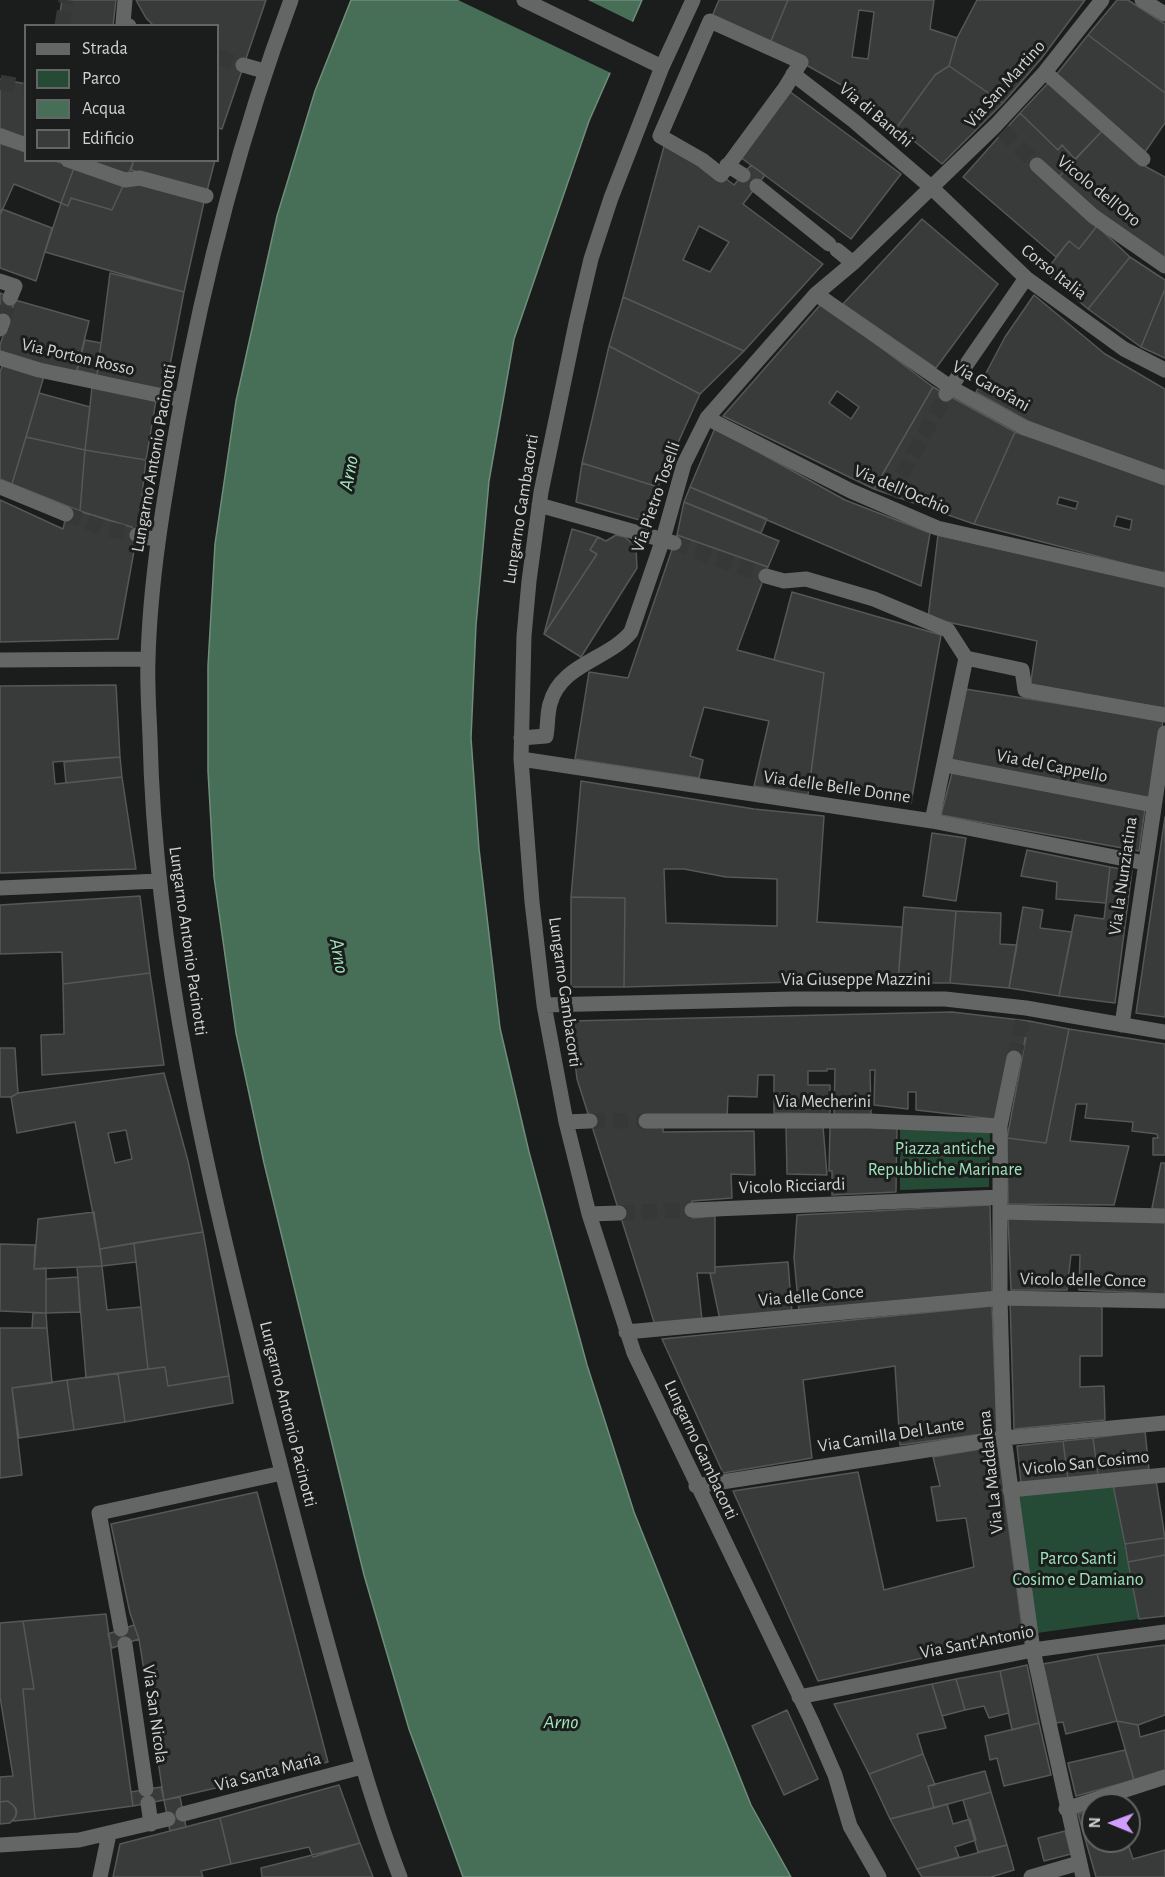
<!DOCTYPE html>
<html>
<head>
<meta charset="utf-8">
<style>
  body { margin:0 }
  #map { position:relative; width:1165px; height:1877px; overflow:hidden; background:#1a1d1b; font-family:"Alegreya Sans",sans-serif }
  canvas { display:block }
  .legend { position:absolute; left:24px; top:24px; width:195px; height:138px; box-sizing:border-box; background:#1a1d1b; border:2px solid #636664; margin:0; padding:8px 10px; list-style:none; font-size:18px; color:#d0d3d1 }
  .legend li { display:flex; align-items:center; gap:12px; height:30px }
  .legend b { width:30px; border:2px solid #636664 }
  .north { position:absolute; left:1081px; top:1793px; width:60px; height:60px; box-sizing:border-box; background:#1a1d1b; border:2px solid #636664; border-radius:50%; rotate:271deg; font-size:16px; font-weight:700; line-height:24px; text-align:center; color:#d0d3d1 }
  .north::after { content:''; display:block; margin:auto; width:21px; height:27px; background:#d29dfd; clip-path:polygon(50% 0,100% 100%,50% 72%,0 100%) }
</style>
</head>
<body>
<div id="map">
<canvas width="1165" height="1877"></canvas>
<ul class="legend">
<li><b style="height:8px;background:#646665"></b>Strada</li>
<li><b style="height:16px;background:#254b37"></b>Parco</li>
<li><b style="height:16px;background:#476f58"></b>Acqua</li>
<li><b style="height:16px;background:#383b39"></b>Edificio</li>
</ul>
<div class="north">N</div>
</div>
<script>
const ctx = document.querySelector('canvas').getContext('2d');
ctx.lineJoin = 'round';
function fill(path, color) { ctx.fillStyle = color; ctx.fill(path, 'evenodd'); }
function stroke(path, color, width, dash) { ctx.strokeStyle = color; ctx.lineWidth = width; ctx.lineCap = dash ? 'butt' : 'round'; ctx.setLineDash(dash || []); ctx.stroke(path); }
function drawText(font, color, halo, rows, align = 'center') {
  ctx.font = font + ' "Alegreya Sans",sans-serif'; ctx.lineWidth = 6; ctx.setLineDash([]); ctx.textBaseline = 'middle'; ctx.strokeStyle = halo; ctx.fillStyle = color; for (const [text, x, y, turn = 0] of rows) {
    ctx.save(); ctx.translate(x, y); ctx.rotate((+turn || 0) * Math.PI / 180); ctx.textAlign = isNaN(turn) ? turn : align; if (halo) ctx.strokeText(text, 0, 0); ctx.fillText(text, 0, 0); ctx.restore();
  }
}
const green = new Path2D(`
  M900,1129l90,3 -1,55 -89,3z
  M1113,1485l26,134 -102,14 -22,-138z`);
const water = new Path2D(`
  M351,0h291l-53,121 -75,218 -25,142 -13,144 -5,113 8,111 21,179 29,124 58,213 47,147 117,293 40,72h-328l-54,-148 -45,-154 -100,-412 -28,-130 -22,-156 -6,-106v-105l7,-122 21,-143 41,-185 38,-125z`);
const pier = new Path2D(`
  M458,0h130l47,23 -22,51z`);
const building = new Path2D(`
  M62,0h54l-3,26h-55z
  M136,0h130l-44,129 -4,-1v-102h-64l-8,-8z
  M719,0h69l-20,48 -58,-27z
  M788,0h146l-4,29 27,9 -8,28 -14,9 -38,52 -52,-40 -44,-25 -33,-14zM859,10l15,2 -6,47 -16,-2z
  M977,0h108l-44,59 -38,44 -54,-37 8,-28z
  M1117,0h11l37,24v69l-77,-58z
  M1088,35l77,58v30l-20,29 -89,-77z
  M949,66l54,37 -61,61 -45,-37 38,-52z
  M0,79l26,5v54l-26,-10z
  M1050,81l53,49 -28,29 -13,-14 -4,5 -38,-37z
  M785,88l116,86 -50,65 -115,-85z
  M1020,113l38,37 4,-5 13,14 -16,18 38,49 -18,23 -10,-8 -13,16 -93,-80z
  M1103,130l38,34 24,13v81l-65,-45 -41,-36z
  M666,139l36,21 32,25 17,-20 14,10 -22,29 80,60 -79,87 -121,-54zM699,226l30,16 -19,30 -27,-12z
  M0,143l26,8v9h27l21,8 -13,35 -47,-19 -14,31z
  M88,160h46l-6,15z
  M134,160h81l-8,31 -76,-21z
  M74,168l49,18 -11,24 -41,-12 -3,8 -7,-3z
  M141,184l63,18 -20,90 -139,-40 16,-49 7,3 3,-8 41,12 11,-24z
  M2,209l50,19 -16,53 -36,-13v-53z
  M922,219l76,65 -62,84 -93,-64z
  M1097,226l33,31 -42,52 -43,-37 24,-31 10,8z
  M1130,257l35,23v9l-24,58 -53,-38z
  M110,273l74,19 -19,99 -68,-16z
  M1165,289v69l-24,-11z
  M0,293l15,7 -8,23 -7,-3z
  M1034,295l71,59 60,35v85l-137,-53 -52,-29 29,-55z
  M623,297l121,54 -44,43 -91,-48z
  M15,300l74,21 -13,52 -76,-20v-8z
  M822,303l111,84 -59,102 -151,-73zM837,391l22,16 -8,12 -22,-16z
  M85,340l16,3 -4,32 -20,-5z
  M609,346l91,48 -42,93 -76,-24z
  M3,364l41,12 -32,108 -12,-5v-107z
  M92,387l64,13 -10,60 -61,-10z
  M933,387l82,45 -41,92 -100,-35z
  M39,393l51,14 -5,43 -59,-13z
  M715,428l130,72 85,33 -9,53 -231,-99z
  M1015,432l150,52v90l-191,-50zM1059,497l19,5 -2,7 -19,-5zM1117,516l15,4 -2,10 -16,-4z
  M26,437l59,13 -5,61 -68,-27z
  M85,450l61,10 -8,69 -58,-18z
  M582,463l76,24 -15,34 -67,-19z
  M690,487l77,32 -6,14 -77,-31z
  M0,500l63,29 5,-21 70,21 -20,110 -118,3z
  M684,502l95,39 -11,26 -91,-32z
  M572,529l26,8 -8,13 7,4 -53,80z
  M616,535l9,2 11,10 1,21 -56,89 -37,-23 53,-80 -7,-4 8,-13 8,4z
  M677,535l91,32 -31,83 87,23 -16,122 -54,-9 15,-65 -65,-14 -14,49 13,4 -4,18 -124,-19 14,-87 39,6z
  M938,535l227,51v122l-135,-21 7,-46 -109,-23z
  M792,592l149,43 -30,168 -102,-14 15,-116 -50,-13z
  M116,685l4,72 -67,5 2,22 67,-7 14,92 -136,4v-187z
  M965,689l198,31 -13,80 -199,-39z
  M120,757l2,20 -56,6 -2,-21z
  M952,773l193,36 -6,42 -198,-36z
  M581,781l173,28 70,7 -7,106 85,5 -4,56 -105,-1 -169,5 1,-89 -54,-1zM664,869h20l42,8 51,2v47l-111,-3z
  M1165,817v200l-29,-4z
  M932,833l34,5 -10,63 -33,-5z
  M1027,850l83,17 -4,36 -50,-4 1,-17 -36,-6z
  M1110,867l22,4 -17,132 -56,-7 16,-81 29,4z
  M140,896l10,77 -87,11 -1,-32 -62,2v-49z
  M571,897l54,1 -1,89h-53z
  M904,907l52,4 -6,72h-52z
  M1023,907l20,3 -3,18 32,4 -13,64 -50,-8z
  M956,911l45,2 -1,31 17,1 -8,43 -59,-5z
  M150,973l14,92 -122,10 -1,-40 23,-1 -1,-50z
  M952,1012l77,9 -8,37 -27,61 -78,-9v-18h-8v17l-34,-4 1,-35h-5l1,45 -37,-1 1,-45h-8v2h-19v14h22v29l-56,-1v-38h-16l-1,22 -29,-1 -1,22 -64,5v9l91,-1 1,44 -24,-1 1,24 -40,3 1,17 22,-2v57h-18l5,47 -47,5 -78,-246 -7,-58z
  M1029,1021l40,8 -23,114 -39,-5z
  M1069,1029l96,15v111h-12v-17h5l-1,-4 -25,-3 1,-9 -48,-4 2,-14h-11l-6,37 59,5 -15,59 -106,-1 -1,-66 39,5z
  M0,1048h15l3,45 -7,4h-11z
  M164,1073l24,88 15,71 -103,17 -25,-127 -58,11 -6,-36 7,-4zM126,1130l6,29 -17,4 -7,-30z
  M786,1126h37l4,49 -40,-1z
  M830,1127h67l-1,65 -64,3v-24h-3z
  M1161,1163h4v49l-13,-4z
  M990,1205l2,87 -193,19 -5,-53 3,-43z
  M94,1212l8,54 -68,3 4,-50z
  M1008,1217l157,4v73l-86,-4 1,-35h-9l-4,35h-56z
  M203,1232l26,144 -61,10 -3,-19 -17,2 -14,-126z
  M134,1243l2,19 -34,4 -2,-17z
  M0,1244l35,1 -1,24 12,-1v45l-46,-2z
  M788,1262l4,51 -72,7 -10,-47h5v-6z
  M102,1266l5,44 34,-3 7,62 -62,9 -9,-111z
  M78,1277l2,35 -34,1v-34z
  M1010,1301l92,4v51h-22v31l24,-1 1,34 -91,9z
  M992,1306l5,126 -97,13 -5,-79 -92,14 9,78 -89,15 -61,-134z
  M33,1313h13l1,15h-15z
  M0,1328h47l5,55 -40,5 10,87 -22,3z
  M165,1367l3,19 61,-10 4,27 -108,19 -7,-49z
  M118,1373l7,49 -51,8 -7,-50z
  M67,1380l7,50 -55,8 -7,-50z
  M1145,1431l4,38 -51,6 -5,-37z
  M1093,1438l5,37 -30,4 -5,-38z
  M1063,1441l5,38 -47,5 -4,-38z
  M998,1446l25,190 -205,45 -85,-190 125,-19 26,118 90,-23 -8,-49 -29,3 -6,-34 9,-1 -7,-29z
  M1156,1480l9,58 -40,6 -12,-59z
  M257,1492l71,270 -164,38 -25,-161 -9,-26 -19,-89z
  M1165,1538v17l-37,7 -3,-18z
  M1165,1555v61l-26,3 -11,-57z
  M106,1614l27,192 -98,13 -12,-130h11l-11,-68z
  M23,1621l11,68h-11l12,130 -22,2 4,-9 -4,-7 -5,-4 -8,1v-25l13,-1 -13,-79v-74z
  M134,1625l5,14 -27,9 -4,-14z
  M1165,1645v70l-27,10 -21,-4 -20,-67z
  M1097,1654l20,67 -51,13 -3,-12 -7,1 -13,-59z
  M1027,1665l12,58 -27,7 -12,-59z
  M1000,1671l9,42 -20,5 -5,-12 -19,4 -9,-31z
  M956,1679l9,31 -23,6 -10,-32z
  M932,1684l14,44 -29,6 6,20 -54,20 -35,-70z
  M787,1710l31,69 -34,16 -32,-69z
  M1117,1721l21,4 2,12 25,-7v41l-31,9z
  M1039,1723l12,52 -47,11 -7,-28 -7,2 -5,-24z
  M1125,1750l9,30 -58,16 -8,-33z
  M923,1754l12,31 -7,1 6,22 -44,11 -21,-45z
  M985,1771l6,21 -57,16 -6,-22z
  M339,1785l21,58 -47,14 -4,-10 -78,17 -11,-46z
  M161,1787l3,13 -31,6 -2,-14z
  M991,1792l16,53 -29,7 -15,-52z
  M180,1797l6,30 -16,4 -6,-31z
  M8,1801l8,7v8l-6,7 -10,1v-22z
  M947,1804l6,20 17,-5 6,21 -21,7 4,10 -42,12 -27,-50z
  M1093,1810v31h34l6,18 32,-9v27h-69l-18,-63z
  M220,1818l11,46 -30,7 2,6h-90l7,-33z
  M1065,1831l6,23 -27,7 -6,-23z
  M360,1843l13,34h-111l-1,-9z
  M1007,1845l7,25 -23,7h-69l-5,-8z`);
const minorTunnel = new Path2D(`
  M62,26l4,-26
  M218,57l25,8
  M0,82l26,5
  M1003,131l34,34
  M3,321l7,-23
  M890,495l56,-100
  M66,514l37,14 34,7
  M674,543l92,33
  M1014,1058l9,-38
  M590,1121h56
  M619,1213l73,-3`);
const minor = new Path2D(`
  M125,0l-2,23 6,3
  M291,0c-51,136 -87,277 -113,420 -14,79 -28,159 -30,240 -1,25 1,51 2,77 5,224 58,440 112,656 26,104 53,207 82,309 17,59 34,118 56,175
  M524,0l138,67
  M693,0l-31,67 -51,131 -20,61 -15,64 -35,169 -12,89 -5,55 -3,123 11,143 12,103 22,117 23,92 45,139 178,369 23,53 15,51 29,51
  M1142,0l23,14
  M710,21l91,41 -16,26 -64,87 -19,-15 -42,-24z
  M243,65l21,6
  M1045,72l98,87
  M793,74l61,47 78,67 94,90 98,71 41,21
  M0,136l26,9
  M68,160l57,20 15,-2 66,18
  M727,165l16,10
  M1037,165l56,51 72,50
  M757,186l72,58
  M837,250l16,13
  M0,281l15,5 -5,12
  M816,294l134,93 73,40 142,51
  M0,329l3,-8
  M0,358l39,12 143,30
  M946,394l80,-116
  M707,418l144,73 86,37 228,52
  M0,487l66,27
  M539,505l135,38
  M137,535l21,5
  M766,576l18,5 22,-2 68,20 74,31 18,28 -34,163
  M966,658l56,12 3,20 140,25
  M0,660l148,-1
  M521,738l25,-2c2,-10 1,-22 4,-32 10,-40 58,-44 81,-72l32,-93 21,-75 23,-46 109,-124 37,-31 143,-138 49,-53 57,-72
  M521,759l411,62 213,42
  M945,765l208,40
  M0,888l159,-7
  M544,1005l249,-6h152l81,9 139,24
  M1122,1025l43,-292
  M1014,1058l-14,68v172l4,140 29,212 50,227
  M646,1121h222l132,5
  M566,1122l24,-1
  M692,1210l308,-13
  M1000,1212l165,4
  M589,1214l30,-1
  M626,1332l374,-34 165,3
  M696,1486l308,-48 161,-15
  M1010,1490l155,-15
  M121,1629l-22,-116 183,-40
  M125,1644l21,145
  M799,1697l234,-47 132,-18
  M148,1803l3,21
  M1066,1809l99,-32
  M183,1814l179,-47
  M0,1845l79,-5 89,-21
  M100,1877l9,-43
  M1031,1877l48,-14`);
const streetNames = [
  ["Via San Martino",1005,84,-48],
  ["Via di Banchi",876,115,40],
  ["Vicolo dell'Oro",1099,191,39],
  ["Corso Italia",1054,272,38],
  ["Via Porton Rosso",78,357,13],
  ["Via Garofani",991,386,29],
  ["Lungarno Antonio Pacinotti",154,458,-80],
  ["Via dell'Occhio",902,490,23],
  ["Via Pietro Toselli",656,497,-71],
  ["Lungarno Gambacorti",521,509,-81],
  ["Via del Cappello",1052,766,11],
  ["Via delle Belle Donne",837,787,8],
  ["Via la Nunziatina",1123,876,-82],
  ["Lungarno Antonio Pacinotti",188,941,82],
  ["Via Giuseppe Mazzini",856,980],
  ["Lungarno Gambacorti",565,992,82],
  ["Via Mecherini",823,1102],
  ["Vicolo Ricciardi",792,1186,-2],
  ["Vicolo delle Conce",1083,1280,1],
  ["Via delle Conce",811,1296,-5],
  ["Lungarno Antonio Pacinotti",288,1414,76],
  ["Via Camilla Del Lante",891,1435,-9],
  ["Lungarno Gambacorti",701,1450,65],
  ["Vicolo San Cosimo",1086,1463,-6],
  ["Via La Maddalena",991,1472,-96],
  ["Via Sant'Antonio",977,1642,-11],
  ["Via San Nicola",155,1714,82],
  ["Via Santa Maria",268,1772,-15]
];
const parkNames = [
  ["Piazza antiche",945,1149],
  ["Repubbliche Marinare",945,1170],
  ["Parco Santi",1078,1559],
  ["Cosimo e Damiano",1078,1580]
];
const waterNames = [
  ["Arno",349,473,-80],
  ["Arno",339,956,80],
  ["Arno",561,1722]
];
fill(green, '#254b37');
fill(water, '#476f58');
stroke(water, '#708d7c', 1.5);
fill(pier, '#1a1d1b');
fill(building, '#383b39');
stroke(building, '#545856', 1.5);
stroke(minorTunnel, '#353836', 15, [15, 8]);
stroke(minor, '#646665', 15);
drawText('18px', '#d0d3d1', '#1a1d1b', streetNames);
drawText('18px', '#9ee3bb', '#1a1d1b', parkNames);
drawText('italic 20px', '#a3e8c0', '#1a1d1b', waterNames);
</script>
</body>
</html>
